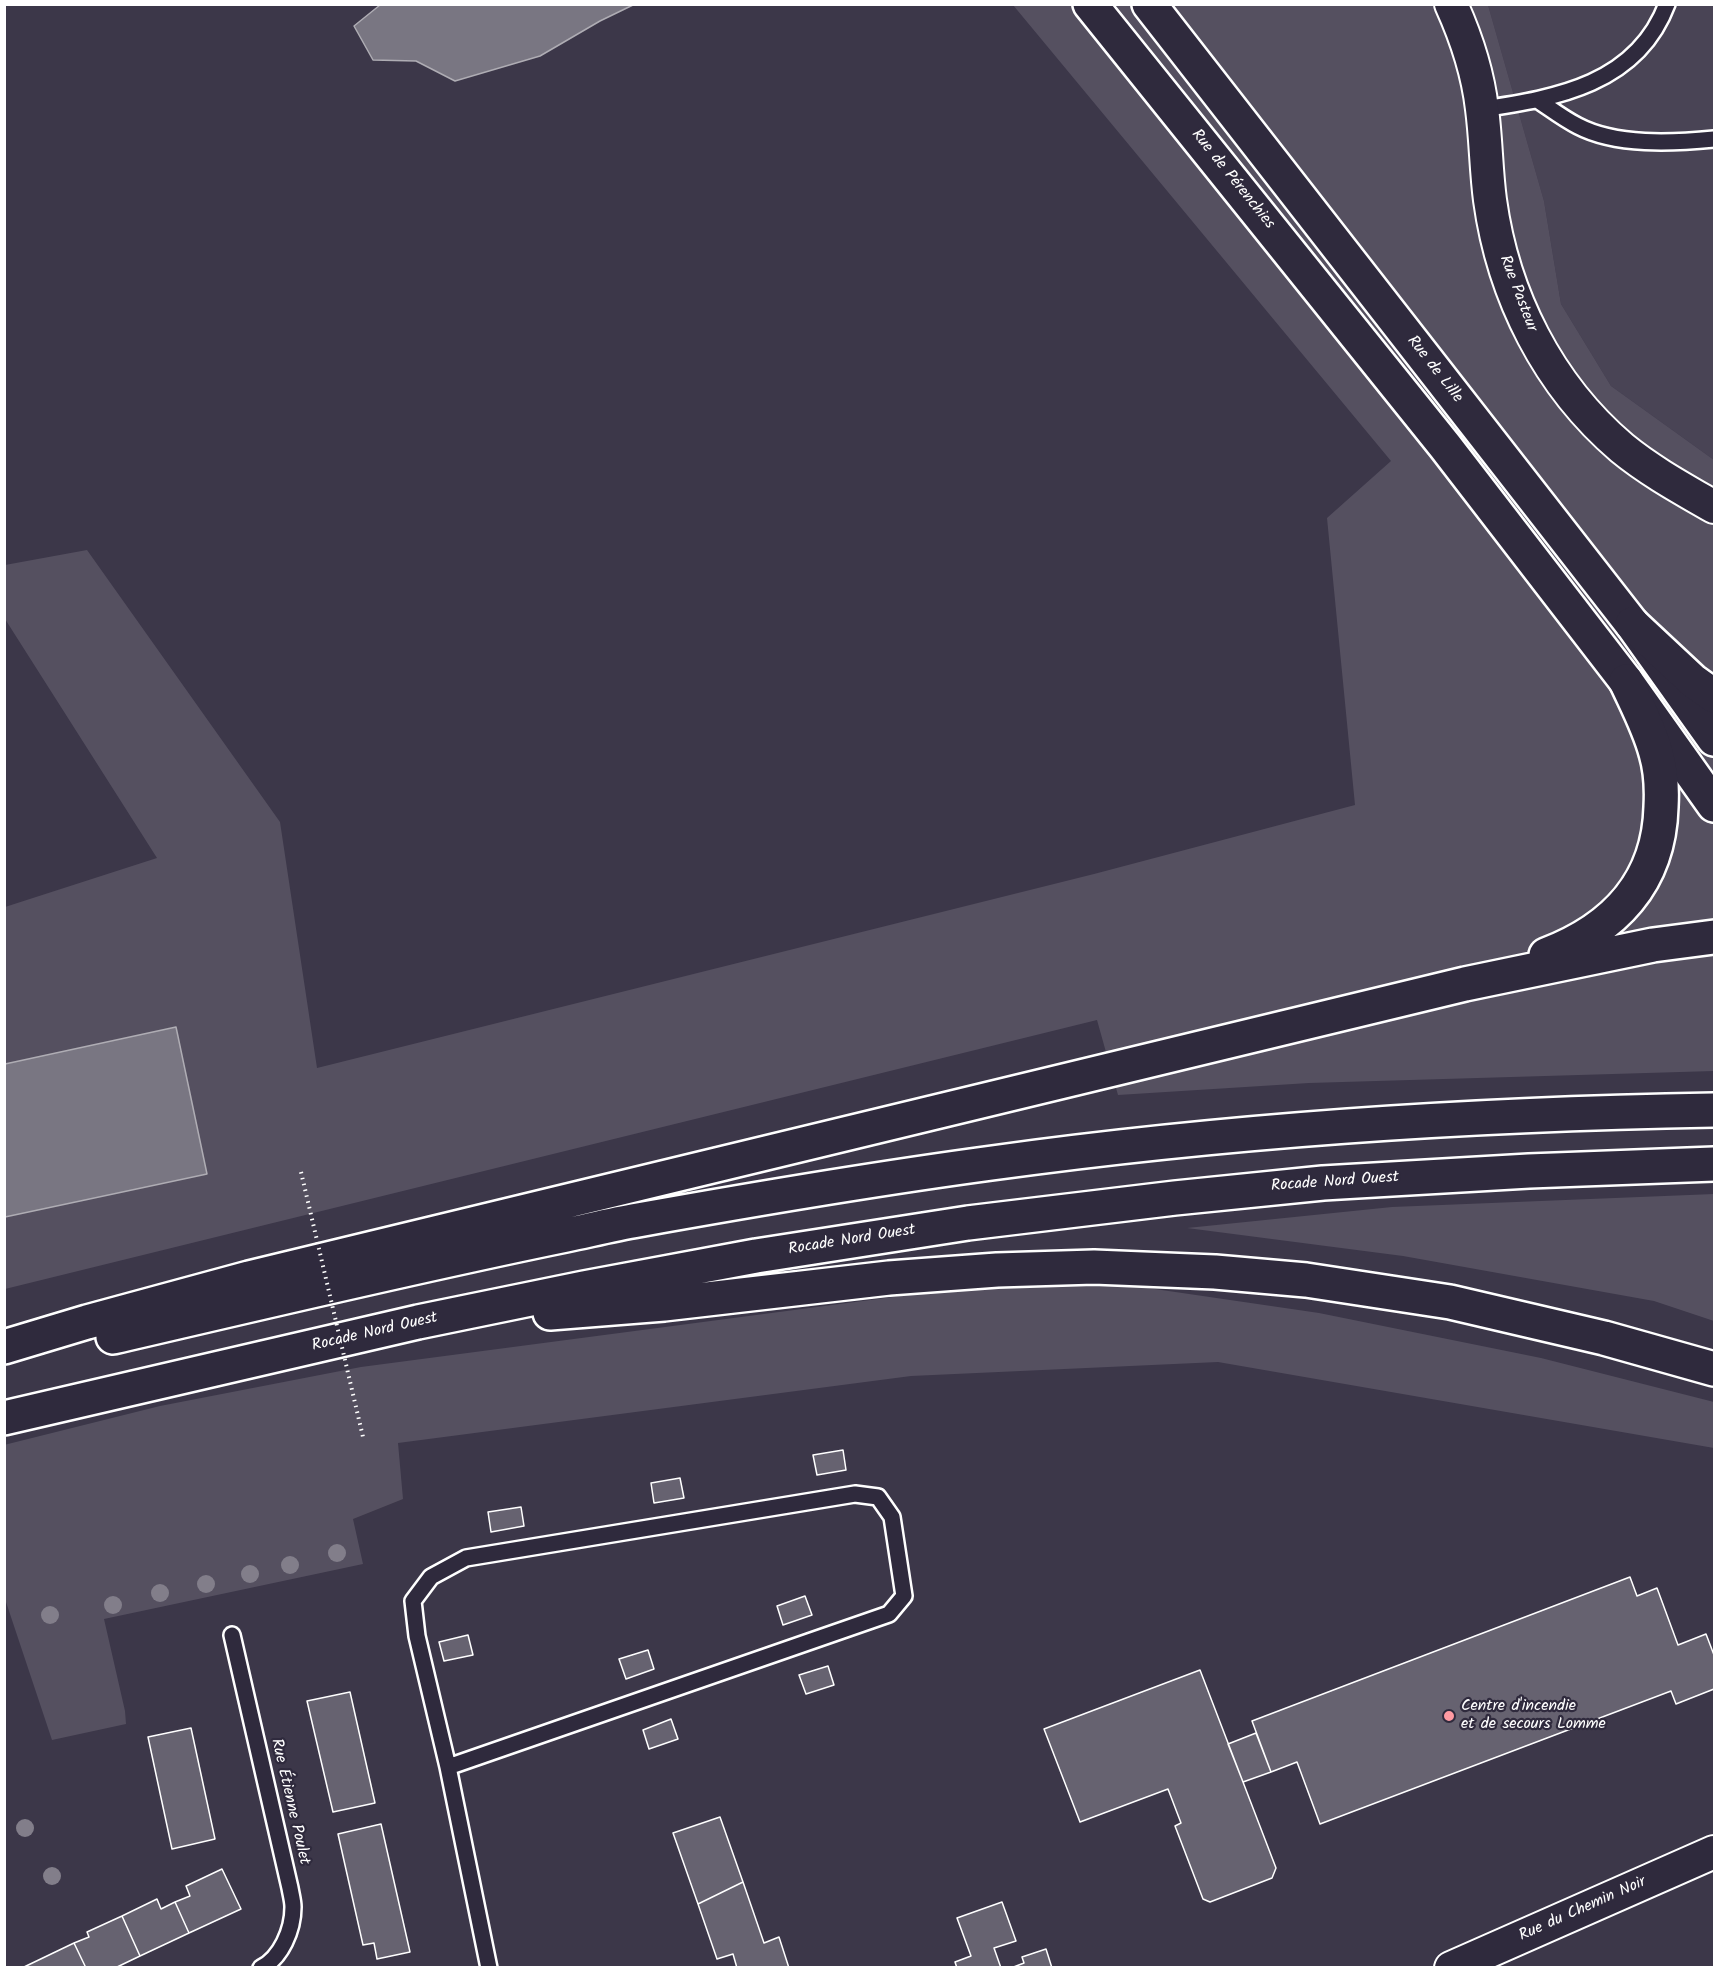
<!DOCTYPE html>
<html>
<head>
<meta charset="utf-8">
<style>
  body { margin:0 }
  #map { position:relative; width:1719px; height:1972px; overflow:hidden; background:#3c3749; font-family:Kalam,sans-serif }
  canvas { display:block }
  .frame { position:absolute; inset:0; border:6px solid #fff; pointer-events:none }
</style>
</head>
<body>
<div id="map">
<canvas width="1719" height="1972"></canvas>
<div class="frame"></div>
</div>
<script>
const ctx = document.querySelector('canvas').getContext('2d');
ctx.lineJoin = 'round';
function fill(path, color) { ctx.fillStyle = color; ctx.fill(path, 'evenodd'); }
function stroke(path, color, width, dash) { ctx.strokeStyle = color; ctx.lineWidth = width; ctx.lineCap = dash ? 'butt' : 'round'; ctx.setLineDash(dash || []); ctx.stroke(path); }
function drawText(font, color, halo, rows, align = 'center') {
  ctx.font = font + ' Kalam,sans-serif'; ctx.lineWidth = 4.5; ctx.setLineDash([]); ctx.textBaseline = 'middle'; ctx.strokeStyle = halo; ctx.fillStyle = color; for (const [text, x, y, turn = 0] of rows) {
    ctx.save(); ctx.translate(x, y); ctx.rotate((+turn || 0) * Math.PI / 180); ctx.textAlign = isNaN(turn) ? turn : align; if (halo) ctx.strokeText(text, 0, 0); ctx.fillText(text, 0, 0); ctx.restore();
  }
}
const built = new Path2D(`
  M1488,5h226v455l-103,-74 -50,-82 -17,-103z`);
const green = new Path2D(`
  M1013,5h475l56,196 17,103 50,82 103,74v611l-405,12 -191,12 -21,-75 -1092,269v-72l202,-43 -31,-147 -171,37v-157l152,-49 -152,-239v-54l82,-15 193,272 37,246 777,-194 261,-69 -28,-287 64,-57z
  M1714,1194v127l-60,-20 -251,-45 -216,-28 205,-21z
  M1107,1282l212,31 222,45 173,44v46l-496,-86 -307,14 -513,67 5,56 -50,20 10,45 -259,55 21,92 1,13 -74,16 -47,-141 -1,-154 156,-39 201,-39 570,-75z`);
const water = new Path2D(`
  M380,5v-1l253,1 -33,16 -60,35 -85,25 -39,-20 -43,-1 -19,-34z
  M176,1027l31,147 -202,43v-153z`);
const building = new Path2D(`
  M843,1450l3,20 -29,5 -4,-20z
  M680,1478l4,20 -30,5 -3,-20z
  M521,1507l3,19 -33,6 -3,-20z
  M1630,1577l7,19 20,-8 21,57 28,-11 8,21v34l-38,15 -5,-13 -351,133 -23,-62 -26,10 -19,-51z
  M805,1596l7,19 -29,10 -6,-19z
  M468,1635l5,20 -29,6 -5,-19z
  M648,1650l6,19 -28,10 -7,-20z
  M828,1666l6,19 -28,9 -7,-19z
  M1200,1670l76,198 -4,10 -62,24 -7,-3 -28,-73 6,-3 -13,-34 -88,33 -36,-93z
  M350,1692l25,111 -42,9 -26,-111z
  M671,1719l7,20 -29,10 -6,-19z
  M191,1728l24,111 -43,10 -24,-112z
  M1256,1733l15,39 -28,10 -15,-38z
  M720,1817l23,65 -45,22 -25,-71z
  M381,1824l29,128 -33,7 -3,-16 -11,2 -25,-111z
  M222,1869l19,40 -52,24 -14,-31 15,-6 -4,-10z
  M743,1882l21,61 15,-6 10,31h-52l-4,-14 -16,5 -19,-55z
  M157,1899l4,10 14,-7 14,31 -49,23 -18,-40z
  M1002,1902l14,39 -22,7 7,20h-44l-2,-6 16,-6 -14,-38z
  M122,1916l18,40 -25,12h-29l-12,-25 15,-6 -2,-5z
  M74,1943l12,25 -62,-1z
  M1046,1949l6,19h-41l13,-5 -2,-6z`);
const service = new Path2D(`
  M1539,101c12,8 25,18 39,25 38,20 95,17 136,13
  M1482,109c75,-11 155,-25 185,-105
  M232,1635l58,253c1,6 3,13 3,19 0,23 -12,51 -32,61
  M448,1767l441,-153 15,-18 -12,-79 -14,-20 -23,-3 -389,64 -35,19 -18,24 4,35 31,131 41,201`);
const minor = new Path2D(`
  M1451,4c15,33 27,70 31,105 4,30 4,61 8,91 13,95 58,185 132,248 28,23 61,41 92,59
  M1451,1968l263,-116`);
const tertiary = new Path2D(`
  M1090,4l355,442 181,235 88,124
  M1149,4l483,620 82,115`);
const trunk = new Path2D(`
  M1632,624l61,57 21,15
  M1546,955c68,-26 113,-72 115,-148 1,-18 0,-37 -5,-54 -7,-26 -19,-48 -30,-72
  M550,1313l114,-9 225,-26 108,-8 97,-3 121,5 91,8 144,22 154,36 110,31
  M113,1337c151,-35 301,-71 453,-102 24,-5 48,-11 72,-15 117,-21 235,-41 354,-57 239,-33 481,-49 722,-53
  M4,1347l83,-25 162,-44 1216,-294 188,-39 61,-8
  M4,1418l414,-96 166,-34 172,-32 212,-33 207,-25 148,-15 206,-12 185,-7`);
const pathBridge = new Path2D(`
  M301,1172l62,265`);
const trees = [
  [337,1553],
  [290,1565],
  [250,1574],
  [206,1584],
  [160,1593],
  [113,1605],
  [50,1615],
  [25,1828],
  [52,1876]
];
const markers = [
  [1449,1716,6,"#ff9aa2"]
];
const streetNames = [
  ["Rue de Pérenchies",1232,180,51],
  ["Rue Pasteur",1517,294,69],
  ["Rue de Lille",1434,370,52],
  ["Rocade Nord Ouest",1335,1183,-4],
  ["Rocade Nord Ouest",852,1241,-9],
  ["Rocade Nord Ouest",375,1333,-13],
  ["Rue Étienne Poulet",289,1802,77],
  ["Rue du Chemin Noir",1583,1910,-24]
];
const poiNames = [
  ["Centre d'incendie",1461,1707],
  ["et de secours Lomme",1461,1725]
];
fill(built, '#494455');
fill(green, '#555060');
fill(water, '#797682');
stroke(water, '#afadb4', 1.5);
fill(building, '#666270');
stroke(building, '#fff', 1.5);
stroke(service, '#fff', 20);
stroke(minor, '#fff', 36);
stroke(tertiary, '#fff', 38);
stroke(trunk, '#fff', 38);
stroke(service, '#2f2a3d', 15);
stroke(minor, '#2f2a3d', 32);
stroke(tertiary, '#2f2a3d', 33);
stroke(trunk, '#2f2a3d', 33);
stroke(pathBridge, '#fff', 4, [1.5, 4.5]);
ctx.fillStyle = '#827e8a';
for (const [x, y] of trees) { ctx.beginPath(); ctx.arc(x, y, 9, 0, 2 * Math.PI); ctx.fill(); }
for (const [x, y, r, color] of markers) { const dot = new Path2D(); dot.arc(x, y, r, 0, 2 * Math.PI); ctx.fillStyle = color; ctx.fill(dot); stroke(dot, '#2f2a3d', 2); }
drawText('16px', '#fff', '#2f2a3d', streetNames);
drawText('16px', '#fff', '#2f2a3d', poiNames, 'left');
</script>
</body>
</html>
